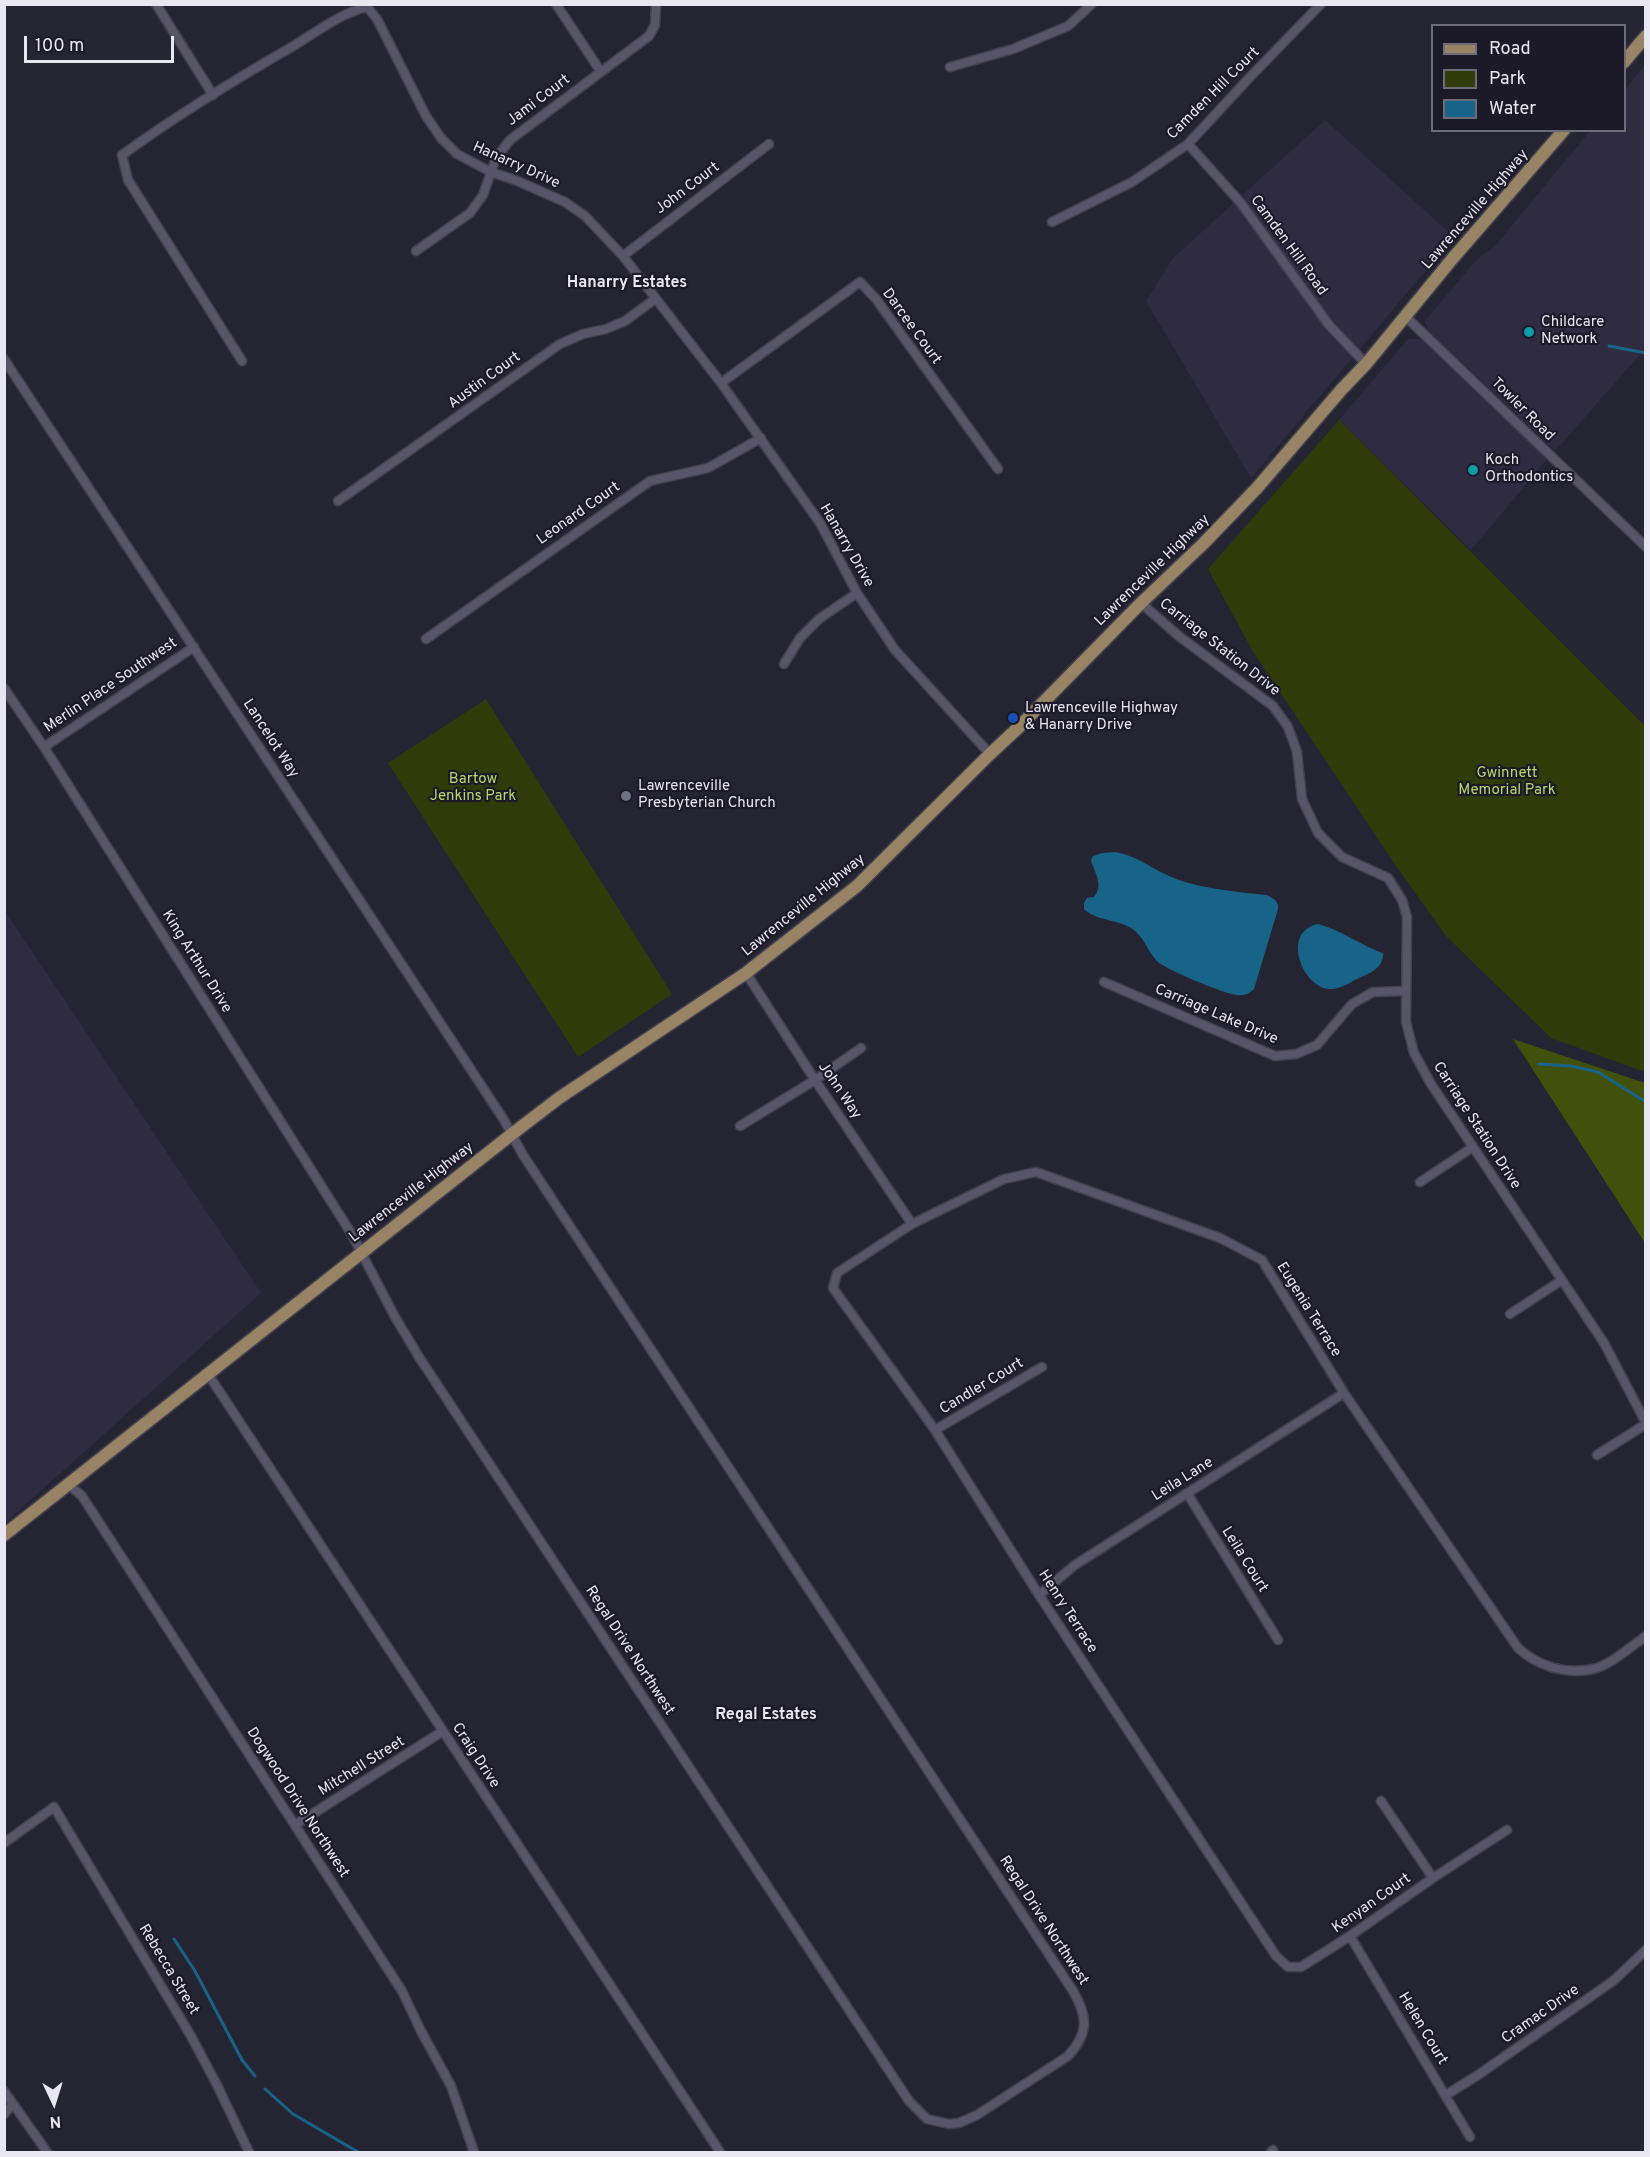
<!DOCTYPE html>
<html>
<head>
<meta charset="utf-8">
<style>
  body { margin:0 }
  #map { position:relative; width:1650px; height:2157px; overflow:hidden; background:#252433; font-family:Overpass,sans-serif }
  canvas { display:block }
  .frame { position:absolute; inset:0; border:6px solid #e7e6f1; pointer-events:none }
  .legend { position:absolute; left:1431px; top:24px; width:195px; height:108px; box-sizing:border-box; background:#1c1a29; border:2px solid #6d6c79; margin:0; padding:8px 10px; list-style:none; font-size:18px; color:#e7e6f1 }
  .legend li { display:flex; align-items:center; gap:12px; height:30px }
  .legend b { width:30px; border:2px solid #6d6c79 }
  .north { position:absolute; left:24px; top:2073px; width:60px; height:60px; -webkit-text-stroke:4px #1c1a29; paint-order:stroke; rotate:176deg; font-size:16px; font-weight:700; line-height:24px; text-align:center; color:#e7e6f1 }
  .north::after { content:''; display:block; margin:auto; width:21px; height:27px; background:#e7e6f1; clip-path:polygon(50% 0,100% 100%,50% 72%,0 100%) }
  .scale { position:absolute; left:24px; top:36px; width:150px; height:27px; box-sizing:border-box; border:3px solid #e7e6f1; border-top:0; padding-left:8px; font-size:18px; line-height:21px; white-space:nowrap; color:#e7e6f1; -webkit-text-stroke:4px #1c1a29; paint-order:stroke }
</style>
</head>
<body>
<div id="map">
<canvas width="1650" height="2157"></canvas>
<div class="frame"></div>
<ul class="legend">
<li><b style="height:8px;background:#988465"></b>Road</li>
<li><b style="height:16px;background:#2f3b09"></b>Park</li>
<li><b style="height:16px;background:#186489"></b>Water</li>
</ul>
<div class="north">N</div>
<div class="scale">100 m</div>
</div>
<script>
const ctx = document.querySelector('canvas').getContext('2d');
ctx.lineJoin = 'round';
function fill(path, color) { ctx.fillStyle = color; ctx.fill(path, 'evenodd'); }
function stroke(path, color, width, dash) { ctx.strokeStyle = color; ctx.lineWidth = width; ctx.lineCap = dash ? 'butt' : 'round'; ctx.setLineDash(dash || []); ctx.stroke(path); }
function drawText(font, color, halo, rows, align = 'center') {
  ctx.font = font + ' Overpass,sans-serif'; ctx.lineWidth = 4.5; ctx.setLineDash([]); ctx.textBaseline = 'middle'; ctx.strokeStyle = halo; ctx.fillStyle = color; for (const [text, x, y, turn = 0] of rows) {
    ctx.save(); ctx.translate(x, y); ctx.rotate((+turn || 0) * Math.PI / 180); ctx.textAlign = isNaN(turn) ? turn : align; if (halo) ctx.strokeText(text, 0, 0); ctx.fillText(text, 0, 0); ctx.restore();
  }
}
const built = new Path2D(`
  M1645,65v284l-90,102 -127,-121 -3,-9 53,-63 17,-12 95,-115 34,-1 1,-40z
  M1325,120l129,117 -203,241 -105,-177 27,-43z
  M1408,339h14l126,119 -77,92 -132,-130z
  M5,911l256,382 -256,230h-1z`);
const green = new Path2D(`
  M1339,420l306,306v346l-94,-34 -105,-102 -50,-70 -144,-216 -44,-81z
  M486,699l186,295 -94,63 -190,-294z`);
const forest = new Path2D(`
  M1513,1039l132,44v160z`);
const water = new Path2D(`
  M1116,852c23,5 31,14 51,23 26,13 70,17 100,20 7,4 12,6 11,14l-24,80c-5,5 -10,7 -17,6 -12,-1 -73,-26 -80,-34 -10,-10 -13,-25 -26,-33 -15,-9 -34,-7 -47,-19v-6l3,-5 7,-1c10,-12 1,-23 -3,-37l2,-4 9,-3z
  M1318,924c24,6 43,22 65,29 1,12 -9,19 -20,23 -9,4 -20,12 -30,13 -29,3 -54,-57 -15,-65z`);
const stream = new Path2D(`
  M1609,346l37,7
  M1539,1064l32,2 27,6 48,30
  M174,1939l21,32 47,89 13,16
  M265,2089l28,25 65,38`);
const minor = new Path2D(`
  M156,4l57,91
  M556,4l45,68
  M950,67l63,-18 55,-23 24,-22
  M1188,144l52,58 89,123 37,39
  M1052,222l80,-40 56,-38 62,-67 71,-73
  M416,251l54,-38 13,-18 13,-37 14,-18 139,-104 6,-11 1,-21
  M623,256l146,-112
  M1406,317l240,230
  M4,359l500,761 19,35 550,836c15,26 16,42 -5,65l-91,59 -18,8 -10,1 -22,-5 -18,-18 -490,-744 -24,-40 -44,-84 -307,-486 -40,-59
  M242,361l-114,-181 -6,-25c55,-40 114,-76 173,-110 23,-14 46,-32 72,-38l10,12 49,97 15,22 16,16 34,18 24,8 50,22 20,14 38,40 98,127 99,140 37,70 38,57 95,104
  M721,383l139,-101 16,17 122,170
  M338,501l222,-157 23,-10 23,-5 19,-8 30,-22
  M1141,603l39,34 93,69 15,21 9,25 5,47 16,34 24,24 46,21 14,22 5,17 -1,105 8,31 17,31 173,259 42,80
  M426,639l224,-158 58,-13 53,-30
  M784,664l16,-26 19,-19 38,-26
  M44,747l150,-100
  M746,973l69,107 97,144
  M1104,982l171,74 21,-2 21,-9 35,-41 21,-12 33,-1
  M740,1126l75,-46 46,-32
  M1420,1182l53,-35
  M1510,1314l52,-34
  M208,1374l512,778
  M935,1430l107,-63
  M1597,1455l49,-31
  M68,1484l14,12 320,495 19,40 30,55 23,66
  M1187,1493l91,147
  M1039,1595l36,-30 269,-172
  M1381,1801l52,77
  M295,1825l148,-94
  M1507,1830l-74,48 -83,58 -49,31h-13l-12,-11 -237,-361 -104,-165 -102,-142 4,-15 75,-49 92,-45 32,-7 184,66 42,22 82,133 174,255c20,18 47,27 75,21 18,-4 37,-22 53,-33
  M4,1843l50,-36 137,229 26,49 32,67
  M1350,1936l120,201
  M4,2091l43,61
  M1446,2095l32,-20 135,-94 33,-31
  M4,2114l9,-10
  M1271,2152l2,-2`);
const primary = new Path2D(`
  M1624,62l22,-26
  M4,1535l508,-401 47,-36 187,-125 111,-87 133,-132 29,-27 122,-124 62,-59 54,-56 85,-99 24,-25 87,-106 111,-128`);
const markers = [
  [1529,332,6,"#0f9aa8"],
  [1473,470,6,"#0f9aa8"],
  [1013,718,6,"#1a4fb4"],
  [626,796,6,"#6b7280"]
];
const streetNames = [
  ["Camden Hill Court",1214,94,-45],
  ["Jami Court",539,101,-37],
  ["Hanarry Drive",516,166,24],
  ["John Court",688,189,-37],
  ["Lawrenceville Highway",1476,210,-49],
  ["Camden Hill Road",1288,246,54],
  ["Darcee Court",911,327,54],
  ["Austin Court",485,381,-36],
  ["Towler Road",1522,410,45],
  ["Leonard Court",579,514,-35],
  ["Hanarry Drive",846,546,60],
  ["Lawrenceville Highway",1153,571,-44],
  ["Carriage Station Drive",1219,648,38],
  ["Merlin Place Southwest",111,686,-34],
  ["Lancelot Way",270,739,57],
  ["Lawrenceville Highway",804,906,-39],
  ["King Arthur Drive",196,962,58],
  ["Carriage Lake Drive",1216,1015,23],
  ["John Way",839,1091,56],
  ["Carriage Station Drive",1476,1126,57],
  ["Lawrenceville Highway",412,1193,-38],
  ["Eugenia Terrace",1308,1310,58],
  ["Candler Court",982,1387,-31],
  ["Leila Lane",1183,1480,-32],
  ["Leila Court",1244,1560,58],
  ["Henry Terrace",1067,1612,57],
  ["Regal Drive Northwest",629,1651,57],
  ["Craig Drive",475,1756,57],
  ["Mitchell Street",362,1767,-32],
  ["Dogwood Drive Northwest",297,1803,57],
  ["Kenyan Court",1372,1904,-35],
  ["Regal Drive Northwest",1043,1921,57],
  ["Rebecca Street",168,1970,59],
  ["Cramac Drive",1541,2015,-35],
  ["Helen Court",1422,2029,59]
];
const poiNames = [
  ["Childcare",1541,323],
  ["Network",1541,340],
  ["Koch",1485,461],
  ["Orthodontics",1485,478],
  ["Lawrenceville Highway",1025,709],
  ["& Hanarry Drive",1025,726],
  ["Lawrenceville",638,787],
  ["Presbyterian Church",638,804]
];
const parkNames = [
  ["Gwinnett",1507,774],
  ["Memorial Park",1507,791],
  ["Bartow",473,780],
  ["Jenkins Park",473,797]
];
const neighbourhoodNames = [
  ["Hanarry Estates",627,284],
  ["Regal Estates",766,1716]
];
fill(built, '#2f2c42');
fill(green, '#2f3b09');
fill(forest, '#41510c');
fill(water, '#186489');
stroke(stream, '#186489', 3);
stroke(minor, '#42414e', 11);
stroke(primary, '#42414e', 15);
stroke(minor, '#575567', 8);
stroke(primary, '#988465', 12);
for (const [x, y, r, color] of markers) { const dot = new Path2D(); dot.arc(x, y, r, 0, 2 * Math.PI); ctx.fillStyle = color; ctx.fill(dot); stroke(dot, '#1c1a29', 2); }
drawText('15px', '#e7e6f1', '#1c1a29', streetNames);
drawText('15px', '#e7e6f1', '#1c1a29', poiNames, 'left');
drawText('15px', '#b9d968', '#1c1a29', parkNames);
drawText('bold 16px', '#e7e6f1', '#1c1a29', neighbourhoodNames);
</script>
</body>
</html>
